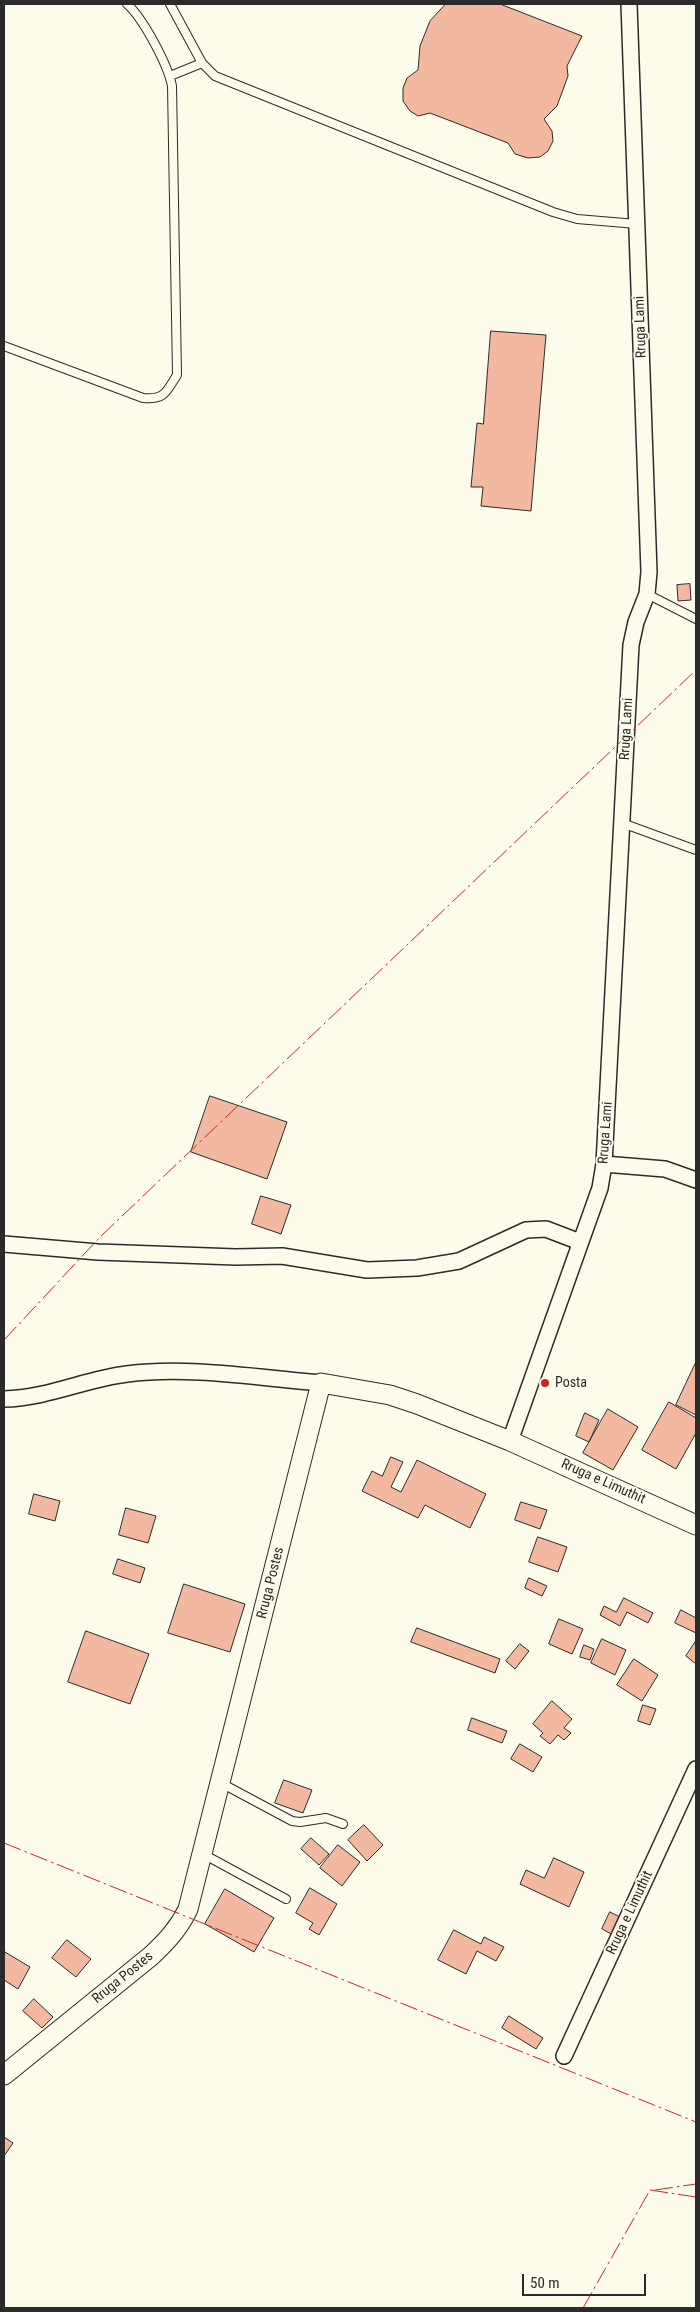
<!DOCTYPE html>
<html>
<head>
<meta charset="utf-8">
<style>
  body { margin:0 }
  #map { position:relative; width:700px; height:2312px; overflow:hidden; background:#fdfbea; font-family:"Roboto Condensed",sans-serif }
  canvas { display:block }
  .frame { position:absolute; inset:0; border:5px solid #2b2b2b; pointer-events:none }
  .scale { position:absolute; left:522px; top:2274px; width:124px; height:22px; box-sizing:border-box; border:2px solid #2b2b2b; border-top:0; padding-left:6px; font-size:15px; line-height:18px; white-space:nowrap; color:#2b2b2b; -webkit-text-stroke:4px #fdfbea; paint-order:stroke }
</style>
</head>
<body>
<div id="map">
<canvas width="700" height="2312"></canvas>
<div class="frame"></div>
<div class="scale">50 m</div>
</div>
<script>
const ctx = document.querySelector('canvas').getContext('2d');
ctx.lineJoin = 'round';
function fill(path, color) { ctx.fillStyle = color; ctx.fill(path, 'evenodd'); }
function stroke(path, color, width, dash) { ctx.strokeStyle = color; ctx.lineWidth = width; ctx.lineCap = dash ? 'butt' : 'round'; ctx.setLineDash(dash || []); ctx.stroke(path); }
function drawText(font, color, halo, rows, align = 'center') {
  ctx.font = font + ' "Roboto Condensed",sans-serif'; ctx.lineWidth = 4; ctx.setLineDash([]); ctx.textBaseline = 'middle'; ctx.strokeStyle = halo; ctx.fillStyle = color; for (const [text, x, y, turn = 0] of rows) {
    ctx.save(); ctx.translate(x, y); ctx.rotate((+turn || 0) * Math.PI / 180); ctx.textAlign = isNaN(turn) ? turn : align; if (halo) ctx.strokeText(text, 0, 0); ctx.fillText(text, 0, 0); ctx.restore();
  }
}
const building = new Path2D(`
  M446,4h54l82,32 -15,30 1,10 -11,30 -13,13 8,12 1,10 -5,10 -8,6 -12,1 -13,-4 -7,-11 -78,-30 -12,3 -8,-5 -7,-10v-13l4,-10 11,-8 2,-24 10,-25z
  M491,331l55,4 -15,176 -50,-5 2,-19h-12l6,-64 6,1z
  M690,584l1,16 -13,1 -1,-16z
  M210,1096l77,26 -20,57 -76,-27z
  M261,1196l30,9 -10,29 -29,-10z
  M696,1362v53l-20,-10z
  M669,1402l27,16v15l-20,36 -34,-19z
  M608,1409l30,18 -25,43 -30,-17z
  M585,1413l14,7 -10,22 -13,-6z
  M391,1457l12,5 -12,25 10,5 16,-32 69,34 -16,34 -45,-23 -7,13 -56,-27 10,-20 10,5z
  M34,1494l26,7 -5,20 -26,-7z
  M521,1502l26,8 -7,19 -25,-9z
  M126,1508l30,8 -8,27 -29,-8z
  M538,1537l29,10 -9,25 -29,-10z
  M118,1559l27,9 -5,15 -27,-9z
  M529,1578l18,8 -5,10 -17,-8z
  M184,1584l61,20 -15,48 -62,-19z
  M624,1598l29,15 -5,10 -21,-11 -7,14 -20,-11 4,-9 12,6z
  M681,1610l15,8v15l-21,-10z
  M559,1619l24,10 -11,25 -23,-10z
  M417,1628l83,31 -5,14 -84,-31z
  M86,1631l63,23 -19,50 -62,-22z
  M602,1639l24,11 -11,25 -24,-12z
  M696,1641v23l-10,-8z
  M520,1644l9,7 -14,18 -9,-8z
  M584,1645l10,4 -4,11 -10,-3z
  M634,1659l24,16 -16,26 -25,-16z
  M552,1701l20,18 -8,9 7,5 -7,7 -6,-5 -8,9 -10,-8 3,-3 -10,-9z
  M643,1705l13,4 -6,16 -12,-4z
  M472,1718l35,13 -5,12 -34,-13z
  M520,1744l22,13 -9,15 -22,-13z
  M284,1780l28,10 -9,23 -28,-10z
  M364,1825l19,20 -16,16 -19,-21z
  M311,1838l18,16 -10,11 -18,-16z
  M338,1845l22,17 -18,24 -22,-18z
  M554,1858l30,14 -15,35 -49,-23 6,-14 18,8z
  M310,1888l27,16 -18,31 -10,-6 4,-6 -17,-10z
  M225,1889l49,29 -20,34 -49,-28z
  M610,1912l14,7 -9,17 -13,-7z
  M454,1930l27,14 3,-7 20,10 -8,14 -19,-10 -11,23 -28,-14z
  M67,1940l24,19 -15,18 -24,-19z
  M5,1952l25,15 -12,22 -14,-9z
  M34,1999l19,18 -11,11 -19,-17z
  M509,2016l34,22 -7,11 -34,-21z
  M4,2137l9,6 -9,13z`);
const service = new Path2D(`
  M170,4l32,59 13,13 338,136 24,7 60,5
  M170,76l32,-13
  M4,346l139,52c22,2 23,-6 34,-23l-5,-289c-4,-21 -29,-68 -45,-82
  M647,594l49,25
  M622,823l74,27
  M221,1783l71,38 8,1 26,-4 17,6
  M203,1854l83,45`);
const minor = new Path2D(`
  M604,1164l61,5 31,11
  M4,1244l94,8 138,5 46,-1 85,14 50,-2 42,-7 67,-31 20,-1 34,13
  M4,1399c44,-1 81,-20 123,-25 61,-8 132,4 194,9
  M510,1441l90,-253 4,-24 27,-519 5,-23 11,-28 2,-22 -20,-568
  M564,2056l132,-287`);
const tertiary = new Path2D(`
  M4,2075l147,-119c16,-15 28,-28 37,-47l133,-526 69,12 27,9 93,37 186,84`);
const power = new Path2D(`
  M4,1340l96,-103 596,-567
  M4,1843l692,279
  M650,2190l46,7
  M655,2190l41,-6
  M583,2308l67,-118`);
const markers = [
  [545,1383,5,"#c62828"]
];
const streetNames = [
  ["Rruga Lami",641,327,-92],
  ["Rruga Lami",627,729,-87],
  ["Rruga Lami",606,1133,-86],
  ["Rruga e Limuthit",603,1482,24],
  ["Rruga Postes",271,1583,-76],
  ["Rruga e Limuthit",630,1913,-65],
  ["Rruga Postes",123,1978,-39]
];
const poiNames = [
  ["Posta",555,1383]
];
fill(building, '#f2b8a0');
stroke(building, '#2b2b2b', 1);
stroke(service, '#2b2b2b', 10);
stroke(minor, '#2b2b2b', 18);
stroke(tertiary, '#2b2b2b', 21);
stroke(service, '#fdfbea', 8);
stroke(minor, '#fdfbea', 15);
stroke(tertiary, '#fdfbea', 19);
stroke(power, '#c62828', 1, [18, 4, 2.5, 4]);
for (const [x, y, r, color] of markers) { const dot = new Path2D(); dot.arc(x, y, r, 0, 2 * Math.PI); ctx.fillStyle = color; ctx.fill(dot); stroke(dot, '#fdfbea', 2); }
drawText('14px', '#2b2b2b', '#fdfbea', streetNames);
drawText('14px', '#2b2b2b', '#fdfbea', poiNames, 'left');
</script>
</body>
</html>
